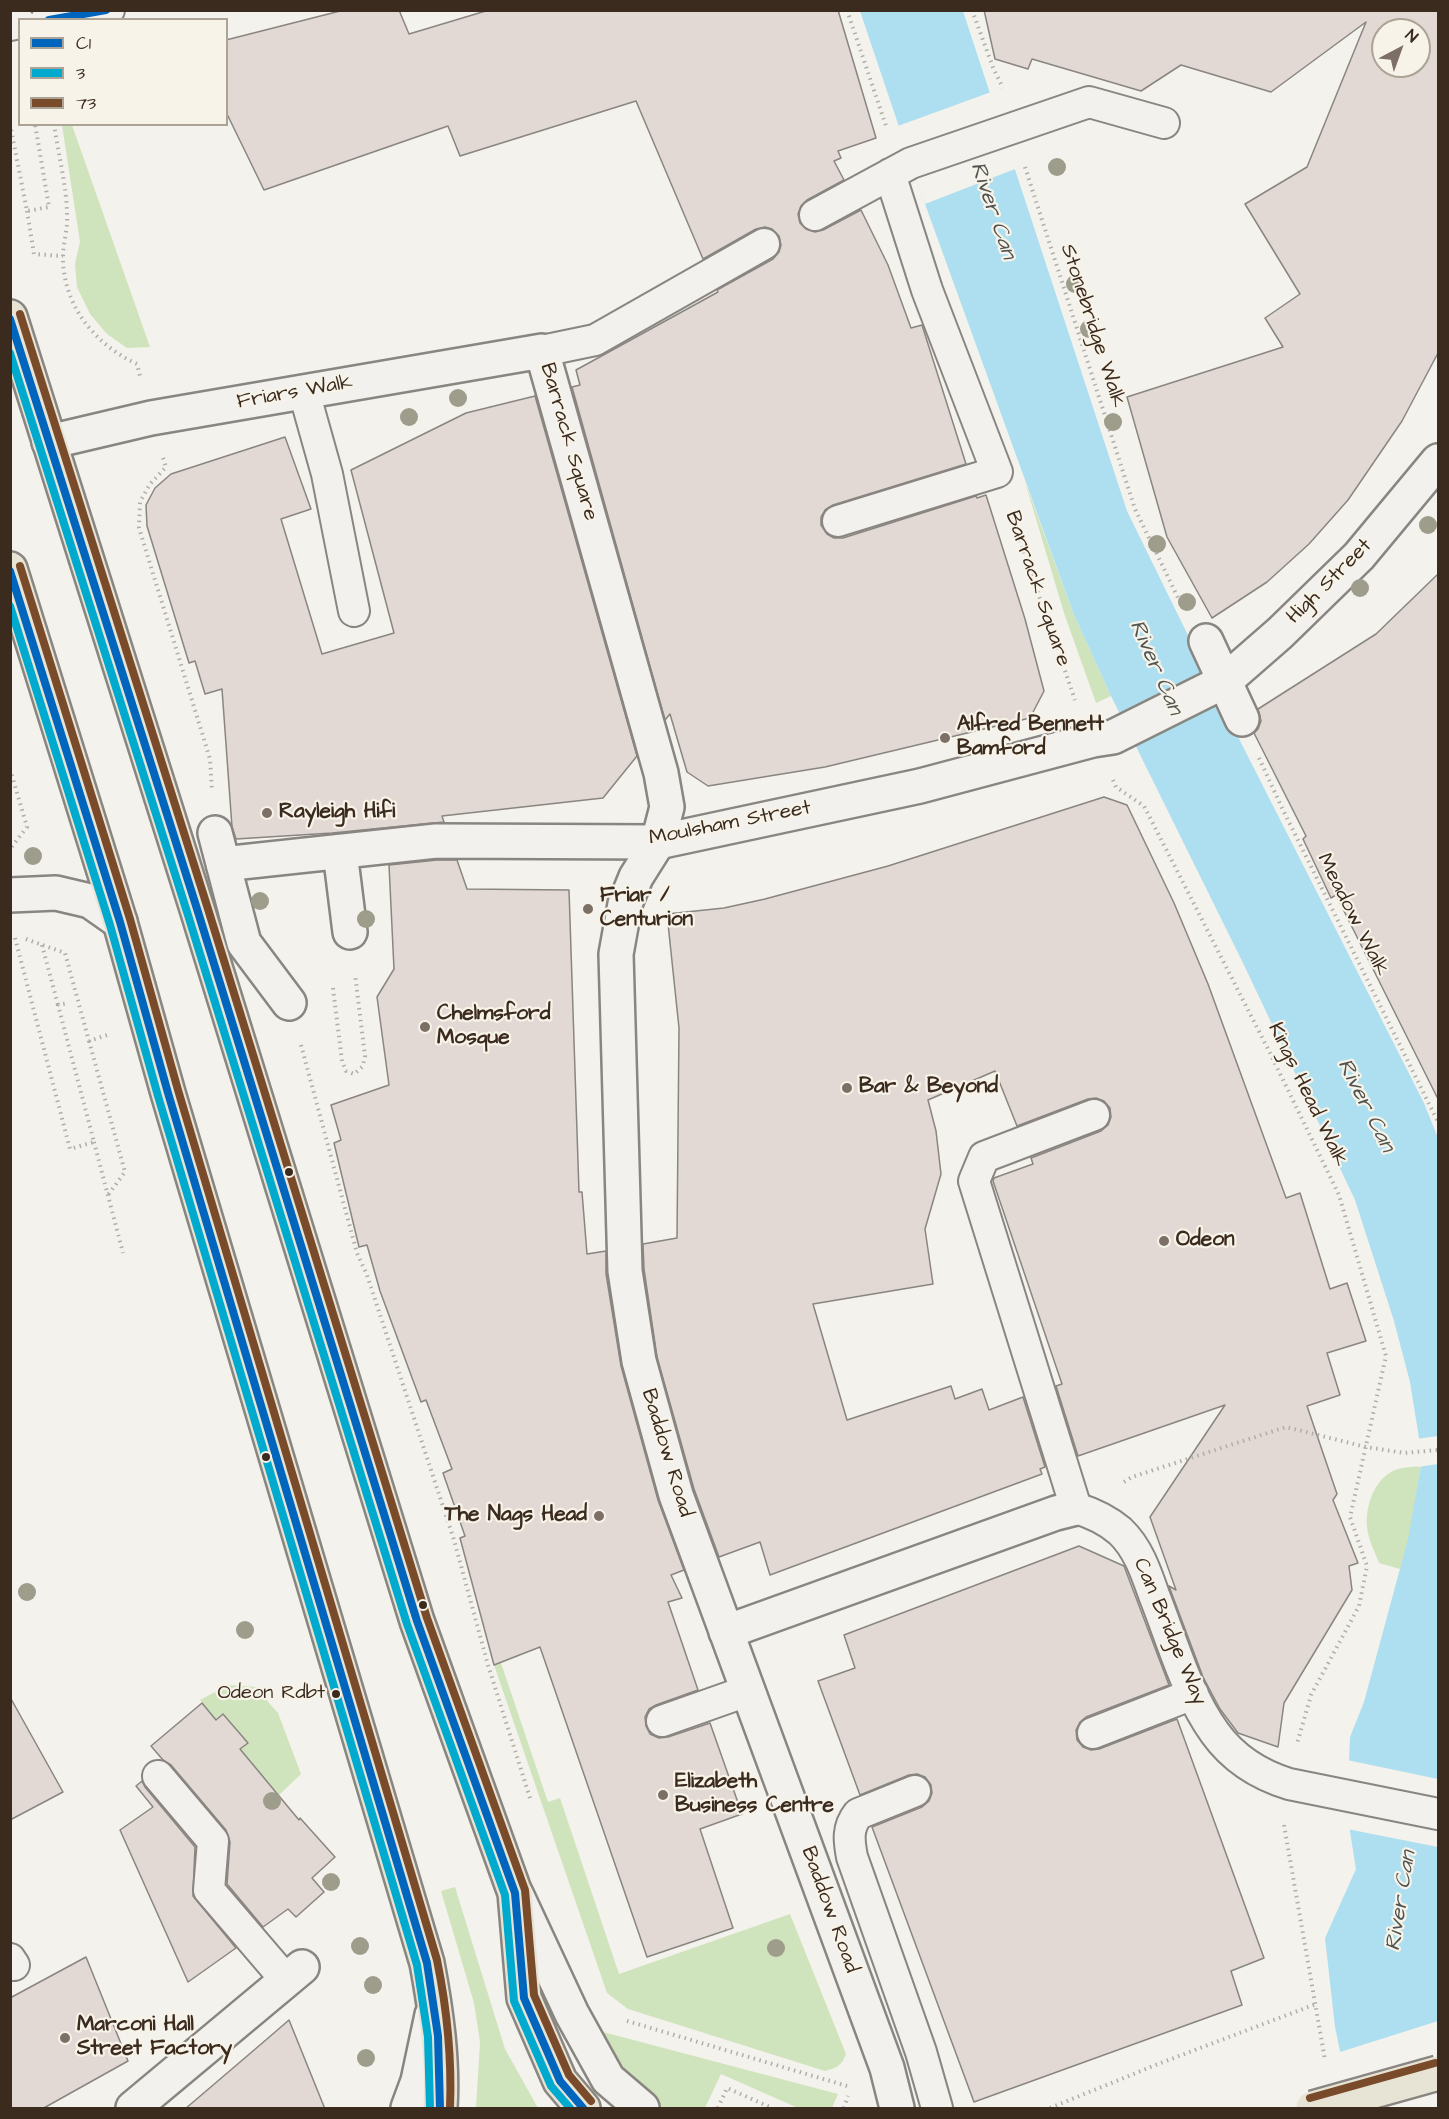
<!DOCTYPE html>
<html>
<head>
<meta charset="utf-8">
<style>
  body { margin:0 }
  #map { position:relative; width:1449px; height:2119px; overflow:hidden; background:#f4f2ec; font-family:"Architects Daughter",sans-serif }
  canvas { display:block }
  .frame { position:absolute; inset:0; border:12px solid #3b2a1e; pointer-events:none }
  .legend { position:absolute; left:18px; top:18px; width:210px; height:108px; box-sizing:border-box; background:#f7f3e8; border:2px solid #aca397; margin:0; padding:8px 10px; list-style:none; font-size:18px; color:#3b2a1e }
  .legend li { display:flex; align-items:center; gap:12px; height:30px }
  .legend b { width:30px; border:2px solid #aca397 }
  .north { position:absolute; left:1371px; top:18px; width:60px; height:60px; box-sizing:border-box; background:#f7f3e8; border:2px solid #aca397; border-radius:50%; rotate:41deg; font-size:16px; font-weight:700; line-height:24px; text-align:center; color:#3b2a1e }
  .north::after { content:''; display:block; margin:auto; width:21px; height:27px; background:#7c7066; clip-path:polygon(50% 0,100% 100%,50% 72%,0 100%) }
</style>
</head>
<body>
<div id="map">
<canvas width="1449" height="2119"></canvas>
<div class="frame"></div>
<ul class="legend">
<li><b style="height:8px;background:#0065bd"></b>C1</li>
<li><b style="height:8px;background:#00a9ce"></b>3</li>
<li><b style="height:8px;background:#7a4b2a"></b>73</li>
</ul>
<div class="north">N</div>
</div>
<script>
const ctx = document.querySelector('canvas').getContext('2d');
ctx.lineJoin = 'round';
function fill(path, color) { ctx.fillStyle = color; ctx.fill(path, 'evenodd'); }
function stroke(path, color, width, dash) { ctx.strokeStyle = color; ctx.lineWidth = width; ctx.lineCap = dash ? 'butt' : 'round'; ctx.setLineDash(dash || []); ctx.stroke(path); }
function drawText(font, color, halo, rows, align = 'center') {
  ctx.font = font + ' "Architects Daughter",sans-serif'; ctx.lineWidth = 4.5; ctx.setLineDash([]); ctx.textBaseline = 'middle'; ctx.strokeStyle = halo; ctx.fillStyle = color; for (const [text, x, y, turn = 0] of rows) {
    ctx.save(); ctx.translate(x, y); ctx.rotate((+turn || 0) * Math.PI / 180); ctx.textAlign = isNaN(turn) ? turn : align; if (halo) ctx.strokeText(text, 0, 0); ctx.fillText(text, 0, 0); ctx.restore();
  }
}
const green = new Path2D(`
  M62,125h10l78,222 -23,1 -20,-14 -17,-20 -13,-27 -2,-23 5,-22z
  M1025,482l49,133 37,81 -15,7 -32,-90z
  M1421,1466l-12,73 -9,30 -21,-6c-4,-11 -11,-24 -12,-36 -2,-21 8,-51 31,-58 7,-2 16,-2 23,-3z
  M501,1663l47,139 12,-4 59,176 171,-60 56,140c-4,11 -9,14 -21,17l-197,-62 -21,-16 -113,-328z
  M228,1685l27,2 23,26 23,61 -22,21 -39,-46 8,-6 -24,-29 -8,6 -16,-20z
  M455,1887l50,162 33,59h-62l4,-66 -6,-39 -33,-112z
  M603,2032l235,62 -6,14h-34l-77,-34 -16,34h-43c-25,-24 -46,-43 -59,-76z`);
const water = new Path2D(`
  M860,11h103l164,500 105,214 192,378 14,35v970h-86l-17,-81 -10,-89 31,-69 -9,-56 3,-76 14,-35 44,-163 13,-73 -2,-28 -9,-56 -16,-61 -39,-121 -111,-235 -133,-269 -37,-81 -149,-411z`);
const pier = new Path2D(`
  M991,92l24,77 -90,35 -27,-78z
  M1438,1436v28l-20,3 -2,-28z
  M1347,1760l91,19v68l-91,-18 -3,-15z
  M1438,2021v87h-90l-11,-55z`);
const building = new Path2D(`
  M344,10h55l10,24 80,-24h349l38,128 -38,13 3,7 -7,3 10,19 -37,20 -6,6 -3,8 2,9 6,6 9,3 8,-2 38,-20 27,55 23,63 11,-3 44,139 -133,41 -8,5 -4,7v8l6,9 7,4h9l133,-42 1,2 9,-3 39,124 19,72 -14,27 -205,49 -117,19 -21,-14 -17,-58 -5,6 -93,-333 8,-2 -4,-15 142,-78 -1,-2 56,-31 6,-7 2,-7 -2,-9 -7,-7 -7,-2 -9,2 -53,30 -67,-158 -176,55 -12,-30 -184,64 -38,-78v-72z
  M984,10h454v343l-36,68 -54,79 -39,44 -42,38 -55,36 -45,-81 -40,-140 156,-50 -18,-29 35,-24 -55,-90 62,-37 59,-145 -95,70 -90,-27 -40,26 -109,-32 -4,10 -33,-10zM1383,30h36v36h-36z
  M535,396l102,360 -34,42 -161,18 2,6 -112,11 -96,6 -4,-12 -10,-138 -17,5 -10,-33 -6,2 -42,-137 -1,-21 9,-17 16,-14 114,-37 26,72 -30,10 41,135 72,-21 -43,-163 115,-57z
  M1438,574v525l-102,-204 -5,3 -28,-59 3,-3 -52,-103 4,-4 3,-8 -3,-12 118,-75z
  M1104,797l23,8 47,98 34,81 78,214 14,-5 30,96 17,-6 19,58 -39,12 13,42 -33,11 30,88 -4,6 25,63 -9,3 3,24 -68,113 -6,44 -40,-14 -18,-24 -17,-32 -33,-88 -1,-3 7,4 -26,-73 75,-112 -147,51 -22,-70 6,-2 -69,-203 1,-3 39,-14 -2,-6 70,-27 7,-6 3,-8 -1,-9 -6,-7 -8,-3 -8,1 -71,27 -22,-55 -67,29 8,31 5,43 -16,55 8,55 -120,20 34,116 104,-34 4,13 27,-10 7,21 34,-13 22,70 -5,2 2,5 -272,101 -10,-33 -41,15 -25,-68 -37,-132 -13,-88 -1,-25 34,-6 2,-210 -12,-114 57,-6 41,-9 123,-33z
  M437,860h20l10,29 102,1 10,302h3l5,62 19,-3v23l15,92 37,134 26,70 -13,5 11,23 -14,4 30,88 -42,15 -7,4 -4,8 1,9 4,8 9,4 9,-1 42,-14 32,91 -42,15 33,99 -86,29 -107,-310 -46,18 -34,-127 5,-2 -22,-63 9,-4 -26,-69 -5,2 -41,-111 -13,-46 -8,2 -25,-104 7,-3 -10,-35 58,-20 -12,-88 17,-28 -5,-104z
  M1079,1546l45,20 45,119 -83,32 -6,5 -4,8 1,10 6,7 8,3 8,-1 78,-30 87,239 -33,13 11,34 -268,97 -102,-275 50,-20 7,-6 3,-8 -1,-8 -6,-8 -8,-3 -8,1 -49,20 -42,-114 37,-13 -11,-33z
  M10,1697l53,95 -53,28z
  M202,1703l14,17 7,-6 25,29 -8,6 59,71 1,-2 35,39 -23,21 12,14 -28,25 -8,-8 -25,18 -36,-43 3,-42 -4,-12 -55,-65 -8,-5 -12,-14z
  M142,1781l3,6 50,60 -2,49 43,52 -48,34 -68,-152 33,-23 -17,-21z
  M86,1957l42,104 -86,48h-32v-111z
  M289,2020l36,89h-140l82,-70z`);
const path = new Path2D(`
  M847,10l40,119
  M972,10l22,60 9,18
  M10,124l17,87 22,-4 -14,-83
  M54,124c4,29 13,63 13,92 1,13 -4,27 -4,41 0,48 31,87 74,107l3,12
  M1025,167l110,342 47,97
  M27,211l7,43 29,2
  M163,458l3,9 -16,17 -10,18 -1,26 71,231 2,32
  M1010,512l65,188
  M1259,758l23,50 156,314
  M10,769l17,58 -17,22
  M1113,780l3,7 28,19 125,245 70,144 47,161 -36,161 17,49 -8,40 -48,89 -14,49
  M15,938l55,211 24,-7 -36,-137 10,-2
  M26,939l39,14 24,88 18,-6
  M42,945l16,60
  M333,988l9,73 4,10 8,3 9,-8 2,-10 -10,-82
  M89,1041l36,131 -17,23
  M301,1045l56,208 10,22 87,265 34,125 42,133
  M94,1142l29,111
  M1124,1482l8,-5 154,-50 80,20 38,6 34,-3
  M1284,1825l41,235
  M627,2021l220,65
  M718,2108l9,-20 45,20
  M844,2108l4,-12
  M1050,2108l108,-44 158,-60`);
const service = new Path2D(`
  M46,20l63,-10
  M10,25l10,-2
  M815,215l96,-52 178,-61 75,21
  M542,351l53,-11 169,-96
  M304,392l23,82 27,137
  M838,521l159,-49 -70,-182 -37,-116
  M1094,1115l-110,42 -10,24 102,327c16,5 30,11 44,23 18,17 26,41 34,64 18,45 32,98 61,138 18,25 45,42 74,51l149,30
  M662,1721l85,-30
  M1093,1733l100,-39
  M158,1776l55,65 -4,49 77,90
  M915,1791l-57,23c-11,14 -9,27 -6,43l69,195 16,56
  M10,1959l4,6`);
const pedestrian = new Path2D(`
  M1206,641l36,78
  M215,833l29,110 45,60
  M340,852l10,80
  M223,864l213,-23 222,1 262,-56 173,-46 20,-3 112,-56 55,-48 79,-77 79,-95`);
const minor = new Path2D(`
  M49,442l102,-24 391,-67 119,422 6,34 -9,35 -22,35 -11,27 -9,50 9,317 14,90 37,134 211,573 10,40
  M726,1632l330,-119 20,-5
  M516,1894l56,120 36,65 34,29
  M133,2108l169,-141
  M408,2108l10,-27 14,-66`);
const tertiary = new Path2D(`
  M10,895l46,-2 34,8 30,21`);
const primary = new Path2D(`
  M10,317l188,595 219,709 98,272 9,105 36,83 23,27
  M10,569l110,353 48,171 259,870c9,48 16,97 13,145`);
const primaryBridge = new Path2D(`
  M1313,2108l125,-35`);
const bus1 = new Path2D(`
  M49,20l57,-10
  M10,319l188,593 219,709 98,272 9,105 36,83 23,27
  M10,571l110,351 48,171 259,870 11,73 2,72`);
const bus2 = new Path2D(`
  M10,353l178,562 219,709 98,271 9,106 37,85 19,22
  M10,606l100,319 48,171 259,869 11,72 2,71`);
const bus3 = new Path2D(`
  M20,314l188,595 219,709 98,272 9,105 35,80 22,26
  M20,566l110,353 48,171 259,870c10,49 15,98 13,148
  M1310,2098l125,-35`);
const trees = [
  [1057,167],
  [1075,284],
  [1089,329],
  [458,398],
  [409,417],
  [1113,422],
  [1428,525],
  [1157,544],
  [1360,588],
  [1187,602],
  [33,856],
  [260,901],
  [366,919],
  [27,1592],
  [245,1630],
  [272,1801],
  [331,1882],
  [360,1946],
  [776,1948],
  [373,1985],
  [366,2058]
];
const markers = [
  [945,738,6,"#7c7066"],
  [267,813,6,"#7c7066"],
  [588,909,6,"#7c7066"],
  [425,1027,6,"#7c7066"],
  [847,1088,6,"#7c7066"],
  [289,1172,5,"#3b2a1e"],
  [1164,1241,6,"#7c7066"],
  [266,1457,5,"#3b2a1e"],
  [599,1516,6,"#7c7066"],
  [423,1605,5,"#3b2a1e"],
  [336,1694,5,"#3b2a1e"],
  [663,1795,6,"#7c7066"],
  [65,2038,6,"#7c7066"]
];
const busNames = [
  ["Odeon Rdbt",325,1694]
];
const streetNames = [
  ["Stonebridge Walk",1092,326,72],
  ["Friars Walk",295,393,-10],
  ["Barrack Square",568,442,74],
  ["High Street",1330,582,-45],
  ["Barrack Square",1037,589,71],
  ["Moulsham Street",730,824,-11],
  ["Meadow Walk",1352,915,63],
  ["Kings Head Walk",1307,1095,64],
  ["Baddow Road",666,1453,73],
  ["Can Bridge Way",1169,1632,67],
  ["Baddow Road",829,1910,70]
];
const poiNames = [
  ["Alfred Bennett",957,726],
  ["Bamford",957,750],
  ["Rayleigh Hifi",279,813],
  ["Friar /",600,897],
  ["Centurion",600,921],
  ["Chelmsford",437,1015],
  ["Mosque",437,1039],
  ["Bar & Beyond",859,1088],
  ["Odeon",1176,1241],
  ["The Nags Head",587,1516,"right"],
  ["Elizabeth",675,1783],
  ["Business Centre",675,1807],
  ["Marconi Hall",77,2026],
  ["Street Factory",77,2050]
];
const waterNames = [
  ["River Can",992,211,71],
  ["River Can",1155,668,66],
  ["River Can",1365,1106,63],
  ["River Can",1402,1901,-81]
];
fill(green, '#cfe4bc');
fill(water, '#addff0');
fill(pier, '#f4f2ec');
fill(building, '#e2d8d4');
stroke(building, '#898580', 1.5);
stroke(service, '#898580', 34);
stroke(pedestrian, '#898580', 38);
stroke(minor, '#898580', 38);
stroke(tertiary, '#898580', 38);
stroke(primary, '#898580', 38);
stroke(path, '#b1aeaa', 4, [1.5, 4.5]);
stroke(service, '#f2f1ed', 30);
stroke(pedestrian, '#f2f1ed', 33);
stroke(minor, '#f2f1ed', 33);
stroke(tertiary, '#f2f1ed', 33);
stroke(primary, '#e7e4d5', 33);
stroke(primaryBridge, '#898580', 38, []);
stroke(primaryBridge, '#e7e4d5', 33);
stroke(bus1, '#0065bd', 8);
stroke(bus2, '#00a9ce', 8);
stroke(bus3, '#7a4b2a', 8);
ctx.fillStyle = '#9e9c8b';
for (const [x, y] of trees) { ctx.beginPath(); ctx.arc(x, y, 9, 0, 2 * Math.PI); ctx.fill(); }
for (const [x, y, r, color] of markers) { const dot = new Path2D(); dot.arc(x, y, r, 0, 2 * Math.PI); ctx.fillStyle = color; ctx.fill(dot); stroke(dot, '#f7f3e8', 2); }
drawText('20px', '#3b2a1e', '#f7f3e8', busNames, 'right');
drawText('21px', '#3b2a1e', '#f7f3e8', streetNames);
drawText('bold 21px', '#3b2a1e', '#f7f3e8', poiNames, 'left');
drawText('italic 22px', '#505553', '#f7f3e8', waterNames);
</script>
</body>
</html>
